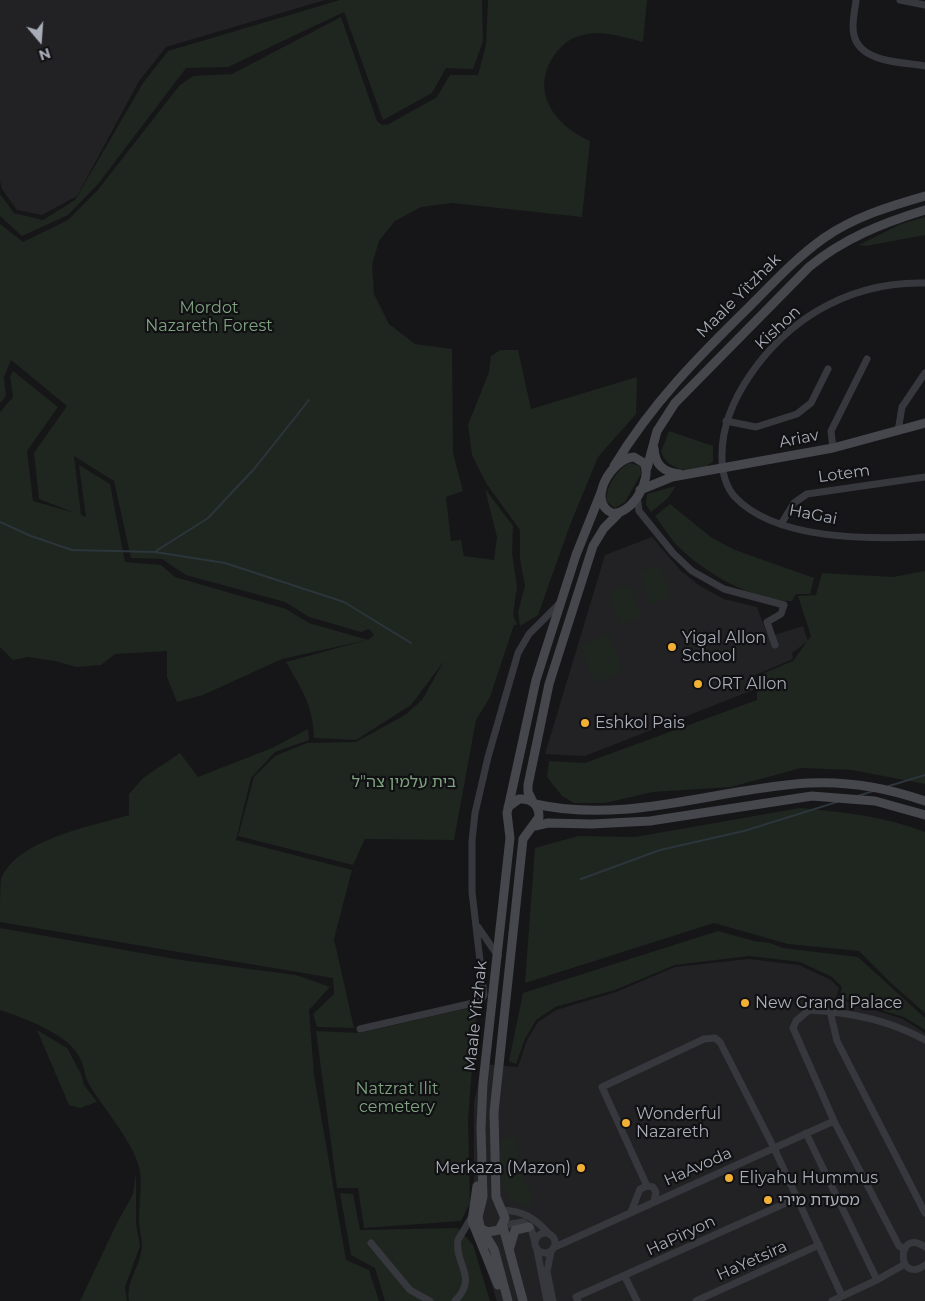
<!DOCTYPE html>
<html>
<head>
<meta charset="utf-8">
<style>
  body { margin:0 }
  #map { position:relative; width:925px; height:1301px; overflow:hidden; background:#161618; font-family:Montserrat,sans-serif }
  canvas { display:block }
  .north { position:absolute; left:15px; top:15px; width:50px; height:50px; -webkit-text-stroke:4px #111113; paint-order:stroke; rotate:162deg; font-size:14px; font-weight:700; line-height:20px; text-align:center; color:#a8adb8 }
  .north::after { content:''; display:block; margin:auto; width:18px; height:22px; background:#a8adb8; clip-path:polygon(50% 0,100% 100%,50% 72%,0 100%) }
</style>
</head>
<body>
<div id="map">
<canvas width="925" height="1301"></canvas>
<div class="north">N</div>
</div>
<script>
const ctx = document.querySelector('canvas').getContext('2d');
ctx.lineJoin = 'round';
function fill(path, color) { ctx.fillStyle = color; ctx.fill(path, 'evenodd'); }
function stroke(path, color, width, dash) { ctx.strokeStyle = color; ctx.lineWidth = width; ctx.lineCap = dash ? 'butt' : 'round'; ctx.setLineDash(dash || []); ctx.stroke(path); }
function drawText(font, color, halo, rows, align = 'center') {
  ctx.font = font + ' Montserrat,"Noto Sans Hebrew",sans-serif'; ctx.lineWidth = 4.5; ctx.setLineDash([]); ctx.textBaseline = 'middle'; ctx.strokeStyle = halo; ctx.fillStyle = color; for (const [text, x, y, turn = 0] of rows) {
    ctx.save(); ctx.translate(x, y); ctx.rotate((+turn || 0) * Math.PI / 180); ctx.textAlign = isNaN(turn) ? turn : align; if (halo) ctx.strokeText(text, 0, 0); ctx.fillText(text, 0, 0); ctx.restore();
  }
}
const built = new Path2D(`
  M0,0h325l-159,47 -27,34 -62,115 -35,19 -25,-5 -15,-21 -2,-8z
  M652,537l29,34 19,15 24,13 33,8 11,30 35,-11 5,15 -16,12 1,6 -40,17v14l-168,66 -40,-2 60,-199z
  M749,959l50,6 32,15 8,8 -3,10 67,21 22,14v268h-428l-27,-80 4,-24v-95l9,-38 35,3 9,-27 11,-18 18,-12 60,-18 59,-25z`);
const green = new Path2D(`
  M340,0h142l1,41 -10,28 -27,-1 -14,25 -49,27 -39,-108 -116,55 -42,1 -88,116 -30,31 -46,21 -22,-20v-22l14,19 29,7 32,-20 68,-117 25,-32z
  M488,0h159l-4,42c-21,-5 -43,-13 -64,-6 -11,3 -20,12 -26,21 -23,36 3,69 37,84l-8,76 -130,-14 -31,4 -26,14 -16,20 -7,24 2,29 15,30 26,20 37,5 1,104 10,38 -17,6 5,44 10,-1 3,16 30,4 3,-23 -12,-48 28,37 -1,27 5,34 -4,28 4,10h-3l-24,72 -14,23 -22,120 -89,-1 -12,26 -115,-29 16,-59 21,-21 32,-13 49,-1 49,-27 17,-15 22,-39 -33,44 -55,35 -42,-2c-1,-33 -12,-48 -28,-76l81,-22 -85,19 -79,36 -26,7 -10,-25v-26l-52,3 -14,11 -25,2 -21,-6 -27,-4 -15,3 -13,-13v-235l13,-15 -3,-20 3,-6 45,36 -31,44 6,50 42,12 -36,-14 -5,-46 33,-47 -56,-46 -7,17 2,19 -6,7v-179l23,18 45,-22 29,-29 82,-105 14,-10 39,-2 109,-57 36,104 5,4 7,-1 48,-27 13,-22h28l8,-30zM74,456l40,25 17,77 31,1 24,16 99,27 24,15 52,15 8,-3 5,6 -6,5 -59,-17 -23,-14 -111,-32 -14,-12 -36,-3 -15,-78 -31,-19 7,52 -5,-2z
  M925,217v18l-59,11 -7,-1 42,-21z
  M500,350h18l13,59 106,-32 -1,37 -38,43 -28,68 -32,90 -18,11 -2,-14 7,-26 -5,-27v-29l-34,-47 -14,-28 -4,-30 21,-53 2,-16z
  M669,431l44,15v15c-14,15 -45,12 -52,-9z
  M631,463l9,3 1,8 -16,28 -10,6 -8,-6c-3,-12 11,-36 24,-39z
  M676,486l-9,13 -16,13 -5,-7 1,-11z
  M670,504l42,34 23,12 79,28 -4,16h-14l-4,7c-39,1 -93,-31 -119,-60 -6,-8 -12,-17 -18,-25z
  M660,565l11,32 -20,7 -11,-33z
  M925,571v213l-73,-14 -51,-2 -70,19 -78,5 -48,11h-31l-12,-7 -15,-19 2,-16 36,2 172,-63v-24l36,-15 18,-25 -13,-40 18,-1 6,-22 71,4z
  M630,585l11,32 -21,7 -11,-32z
  M609,634l14,38 -29,11 -14,-38z
  M308,729l1,11 -34,12 -24,26 -15,62 116,30 -18,69 20,89 -37,-1 -4,-13 21,-20 -1,-16 -333,-56c0,-12 0,-32 1,-43 15,-39 91,-53 128,-64v-21l14,-16 37,-25 18,24 74,-29z
  M800,808c43,4 84,8 125,24v181l-34,-30 -32,-32 -71,-7 -74,-21 -189,60 10,-135 43,-12 57,1z
  M0,928l181,32 115,15 34,12 -21,23 5,65 32,185 23,10 10,31h-250c-4,-18 12,-36 13,-55 0,-8 -3,-17 -3,-26 0,-17 3,-32 1,-49 -5,-27 -36,-62 -50,-85 -6,-9 -5,-19 -10,-28 -10,-23 -58,-41 -80,-48z
  M718,931l36,10 16,2 13,5 75,9 67,61v12l-21,-13 -65,-20 3,-10 -10,-10 -32,-15 -51,-6 -74,9 -60,25 -60,17 -19,13 -11,19 -9,25 -7,-3 14,-68z
  M477,1006l-9,114 2,83 -9,18 -97,7 -6,-40h-21l-21,-157 44,2z
  M37,1030l30,18 14,26 3,11 13,17 -17,6 -11,-3z
  M516,1137c3,18 3,40 16,53l-1,16c-6,-2 -14,-3 -19,-6 -13,-8 -11,-46 -11,-61z
  M136,1173v51l4,22 -15,41 2,14h-47l37,-78 16,-29z
  M340,1193l13,1 7,36 98,-2 15,17 17,56h-105l-10,-33 -24,-13z`);
const stream = new Path2D(`
  M0,522l31,14 41,14 83,2 70,11 119,39 67,41
  M156,551l52,-33 46,-49 55,-69
  M889,786l36,-11
  M858,796l15,-5
  M581,879l79,-29 84,-19 93,-29`);
const street = new Path2D(`
  M856,0c-1,11 -5,24 -2,35 6,28 49,27 71,31
  M900,0l25,5
  M925,283c-38,-1 -76,9 -108,28 -48,29 -96,89 -95,146 0,15 3,28 12,39 41,45 135,43 191,41
  M726,421l30,6 41,-13 14,-11 17,-34
  M898,431l4,-24 23,-34
  M833,448l-2,-17 36,-72
  M637,496l2,15 34,42 19,18 32,18 60,16 -3,9 -14,8 8,23
  M781,524l13,-21 13,-9 118,-17
  M478,927l20,29
  M830,1011l7,30 88,172
  M360,1029l113,-26 8,-3 3,-5 -12,-103v-51l3,-28 13,-56 30,-104 11,-19 30,-30
  M806,1133l71,147
  M647,1186l-45,-99 102,-48 11,-1 5,4 54,106 68,148
  M502,1210c21,1 33,8 47,24
  M631,1212l9,-23 7,-3 6,1 3,5 -2,10
  M504,1225l19,-3 8,6 4,14
  M535 1243a10 10 0 1 1 20 0a10 10 0 1 1-20 0Z
  M371,1243l39,47 20,11
  M555,1247l279,-126
  M925,1247c-29,-21 -29,39 0,18
  M905,1249l-6,-3 -65,-125 -41,-93 3,-7 13,-11c39,2 82,11 116,30
  M537,1250l10,51
  M551,1251l-4,21 6,29
  M625,1277l12,24
  M455,1301c24,-24 -1,-37 3,-61l13,-22
  M578,1301l-2,-4 221,-99
  M696,1301l123,-56
  M832,1301l45,-21 28,-16`);
const secondary = new Path2D(`
  M654,448c1,17 9,24 26,26
  M634,457l10,6c9,16 -13,53 -32,50 -26,-12 0,-55 22,-56z
  M614,466c39,-64 84,-109 137,-161 23,-23 46,-48 73,-67 30,-21 66,-32 101,-42
  M647,468l10,-37 18,-28 134,-136c34,-28 73,-44 116,-57
  M640,490l32,-13 161,-29 92,-25
  M533,802l-5,-10v-7l21,-101 44,-138 11,-18 14,-14
  M535,804c94,21 182,-16 274,-21 40,-2 79,5 116,18
  M535,826l13,-3 44,1 58,-3 162,-25 63,5 50,14
  M477,1186l-5,35 26,64
  M503,1227l20,74
  M484,1230l4,2 11,-2 6,-12 -9,-21 -2,-85 29,-273 16,-22c0,-12 -7,-19 -20,-18l-11,8
  M510,1247l5,-17 14,-3
  M508,1301l-14,-52 -14,-23 -2,-9 5,-20 -2,-69 2,-45 27,-245 -3,-25 29,-133 40,-125 26,-65`);
const markers = [
  [672,647,5,"#f2b134"],
  [698,684,5,"#f2b134"],
  [585,723,5,"#f2b134"],
  [745,1003,5,"#f2b134"],
  [626,1123,5,"#f2b134"],
  [581,1168,5,"#f2b134"],
  [729,1178,5,"#f2b134"],
  [768,1200,5,"#f2b134"]
];
const streetNames = [
  ["Maale Yitzhak",739,296,-45],
  ["Kishon",778,328,-43],
  ["Ariav",799,439,-11],
  ["Lotem",844,474,-8],
  ["HaGai",813,515,11],
  ["Maale Yitzhak",476,1016,-84],
  ["HaAvoda",698,1167,-24],
  ["HaPiryon",681,1236,-25],
  ["HaYetsira",752,1261,-24]
];
const parkNames = [
  ["Mordot",209,308],
  ["Nazareth Forest",209,326],
  ["בית עלמין צה\"ל",404,782],
  ["Natzrat Ilit",397,1089],
  ["cemetery",397,1107]
];
const poiNames = [
  ["Yigal Allon",682,638],
  ["School",682,656],
  ["ORT Allon",708,684],
  ["Eshkol Pais",595,723],
  ["New Grand Palace",755,1003],
  ["Wonderful",636,1114],
  ["Nazareth",636,1132],
  ["Merkaza (Mazon)",571,1168,"right"],
  ["Eliyahu Hummus",739,1178],
  ["מסעדת מירי",778,1200]
];
fill(built, '#222225');
fill(green, '#1e261f');
stroke(stream, '#2c353c', 2);
stroke(street, '#37383d', 7);
stroke(secondary, '#45474d', 9);
for (const [x, y, r, color] of markers) { const dot = new Path2D(); dot.arc(x, y, r, 0, 2 * Math.PI); ctx.fillStyle = color; ctx.fill(dot); stroke(dot, '#111113', 2); }
drawText('16px', '#a8adb8', '#111113', streetNames);
drawText('16px', '#7fa381', '#111113', parkNames);
drawText('16px', '#a8adb8', '#111113', poiNames, 'left');
</script>
</body>
</html>
